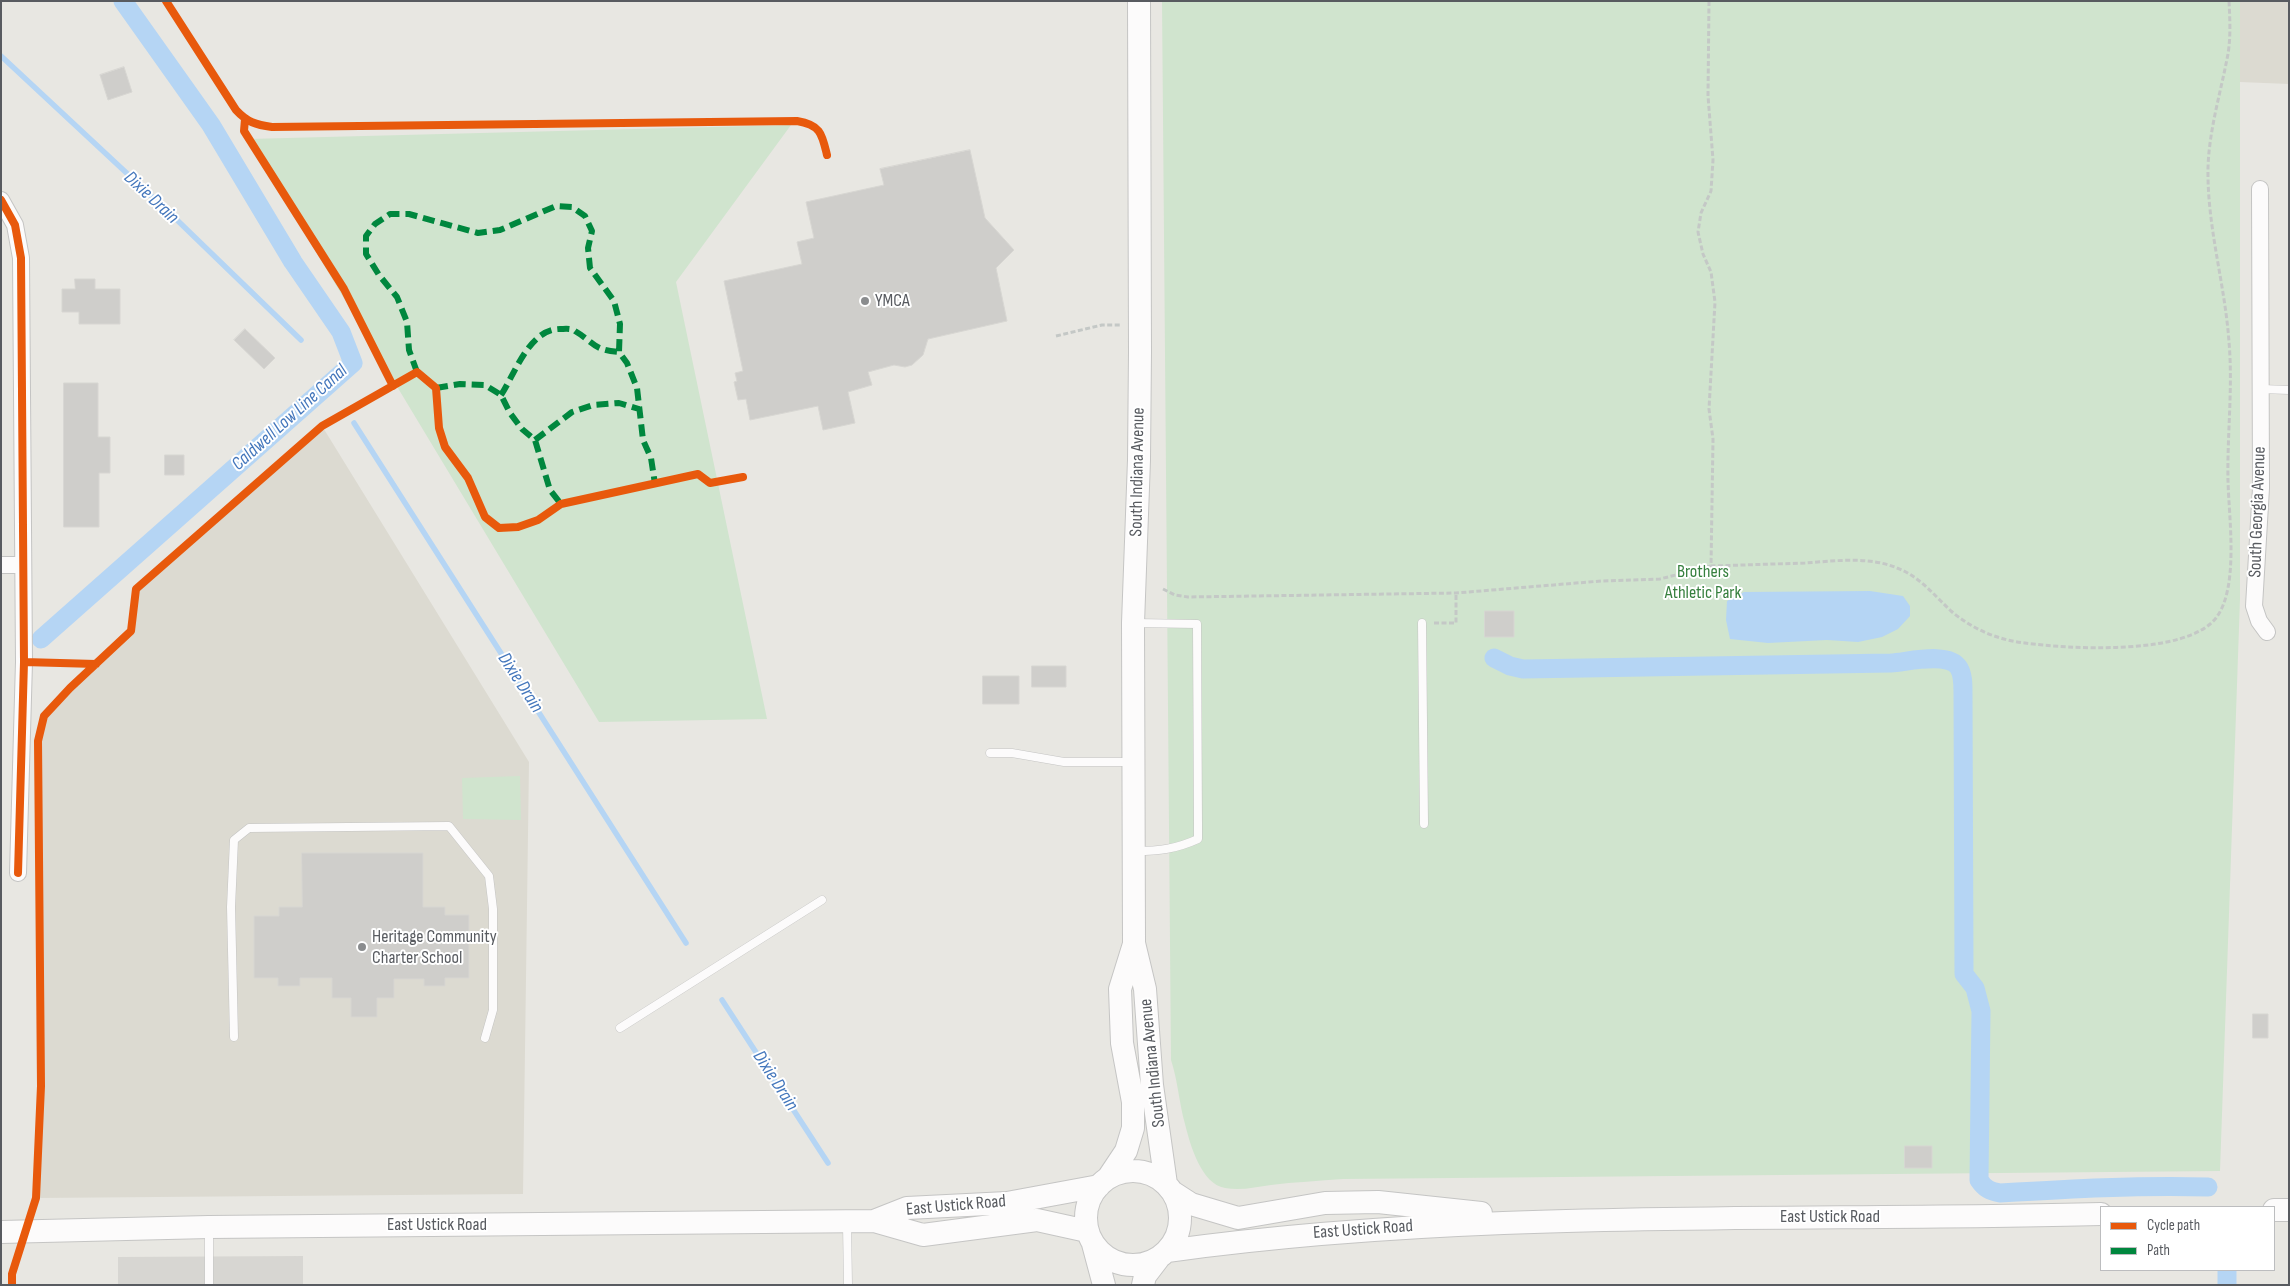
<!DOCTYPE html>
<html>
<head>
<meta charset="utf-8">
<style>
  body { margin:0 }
  #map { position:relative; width:2290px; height:1286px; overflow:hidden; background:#e8e7e2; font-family:"Sofia Sans Condensed",sans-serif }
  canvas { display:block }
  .frame { position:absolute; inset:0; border:2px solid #585b60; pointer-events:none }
  .legend { position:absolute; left:2100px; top:1206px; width:175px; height:65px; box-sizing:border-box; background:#fff; border:1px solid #bcbdbf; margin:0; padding:6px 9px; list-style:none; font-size:15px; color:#585b60 }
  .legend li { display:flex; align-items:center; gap:10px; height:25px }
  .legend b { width:25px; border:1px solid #bcbdbf }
</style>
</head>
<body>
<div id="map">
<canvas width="2290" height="1286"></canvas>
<div class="frame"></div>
<ul class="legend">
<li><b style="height:6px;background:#e8590c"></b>Cycle path</li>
<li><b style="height:6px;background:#00873e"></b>Path</li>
</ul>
</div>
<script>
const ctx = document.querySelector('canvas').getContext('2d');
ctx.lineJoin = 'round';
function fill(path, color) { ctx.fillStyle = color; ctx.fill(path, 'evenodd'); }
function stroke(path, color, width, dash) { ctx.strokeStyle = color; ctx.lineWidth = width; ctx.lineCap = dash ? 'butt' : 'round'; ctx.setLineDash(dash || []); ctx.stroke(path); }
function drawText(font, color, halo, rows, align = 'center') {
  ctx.font = font + ' "Sofia Sans Condensed",sans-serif'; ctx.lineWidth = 4; ctx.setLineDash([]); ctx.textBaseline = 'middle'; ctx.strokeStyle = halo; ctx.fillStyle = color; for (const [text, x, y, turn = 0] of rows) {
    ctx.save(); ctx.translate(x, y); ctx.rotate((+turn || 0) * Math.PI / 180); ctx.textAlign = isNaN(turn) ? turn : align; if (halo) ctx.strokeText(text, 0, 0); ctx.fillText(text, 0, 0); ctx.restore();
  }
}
const industrial = new Path2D(`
  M303,1256v29h-185v-28z`);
const education = new Path2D(`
  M2240,1h49v83l-49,-2z
  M322,426l207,336 -6,432 -487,4 5,-113 -3,-344 6,-25 26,-28 61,-57 5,-42z`);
const green = new Path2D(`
  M1162,1h1078v598l-20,572 -877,8c-24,2 -49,3 -72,6 -15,2 -30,6 -46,3 -24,-4 -35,-44 -40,-64 -6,-21 -7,-43 -14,-64z
  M791,125l-115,157 91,437 -168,3 -351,-583z
  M520,776l1,44 -58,-1 -1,-41z`);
const water = new Path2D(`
  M1870,591l33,5 7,10v10l-12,13 -16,8 -24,5 -31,-2 -59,3 -38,-4 -4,-19 1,-19 17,-9z`);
const stream = new Path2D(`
  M1,56l176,164 124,120
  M354,423l332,520
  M722,1000l106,163`);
const canal = new Path2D(`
  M41,639l312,-276 -12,-31 -48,-70 -82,-137 -88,-124
  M1494,658l16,8 13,3 368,-6c17,-1 58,-12 68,5 4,7 4,16 4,24l1,282 11,14 6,23 -2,169c6,9 11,11 21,13 69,-4 138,-8 208,-6
  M2227,1285v-15`);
const building = new Path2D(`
  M124,67l8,25 -24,8 -8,-25z
  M970,150l15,68 29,32 -18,18 11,53 -79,18 -5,16 -11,10 -7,2 -11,-2 -26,7 4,13 -24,7 7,31 -32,7 -5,-24 -68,14 -4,-21 -8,1 -4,-18 3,-1 -2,-8 8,-2 -19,-90 78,-17 -5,-22 17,-4 -8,-36 78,-17 -4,-16z
  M75,279h20v10h25v35h-41v-12h-17v-23h13z
  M245,329l30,29 -11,11 -30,-29z
  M64,383h34v54h12v36h-11v54h-35z
  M165,455h19v20h-19z
  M1485,611h29v26h-29z
  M1032,666h34v21h-34z
  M983,676h36v28h-36z
  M302,853h121v54h22v8h24v63h-24v8h-21v-7h-30v19h-17v19h-26v-19h-19v-20h-32v8h-22v-8h-24v-62h25v-9h23z
  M2253,1014h15v24h-15z
  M1905,1146h27v22h-27z`);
const path = new Path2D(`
  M1709,1l-1,95 5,64 -2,31 -10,22 -3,19 5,22 8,18 4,30 -6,107 4,30 -2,127c32,-1 63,-2 94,-3 29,-2 64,-7 92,5 22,8 37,27 54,43 21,18 47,29 74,32 44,6 161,13 191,-25 23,-30 13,-99 12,-137 -1,-46 5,-93 1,-139 -4,-58 -22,-115 -21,-174 1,-37 12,-73 19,-109 4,-18 3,-39 2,-58
  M1056,336l46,-11h19
  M1163,589l12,6 13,2 268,-4 145,-12 59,-2 51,-13
  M1434,623h22v-30`);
const lane = new Path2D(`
  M2261,389l28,1
  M1135,623l62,1 1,203v12c-22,10 -39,12 -62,12
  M1422,623l2,201
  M990,753h22l52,9h69
  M620,1028l202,-128
  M234,1037l-3,-130 3,-67 15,-12 200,-2 40,50 4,33v101l-8,28
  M847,1224l1,61
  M209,1285v-56`);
const street = new Path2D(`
  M2260,189l1,299 -7,118 5,15 8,11
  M1,200l14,25 6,33 3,404 -6,211
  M1,565h22`);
const secondary = new Path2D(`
  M1139,1l1,351 -1,108 -6,163 1,320 11,46 7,96 14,99
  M1086 1218a47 47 0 1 1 94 0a47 47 0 1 1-94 0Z
  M1108,1178l18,-27 7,-23v-26l-11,-59 -2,-54 14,-45
  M1174,1193l17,11 47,14 87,-15 53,-1 103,11
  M2274,1210h15
  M874,1221l33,-13 100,-5 92,-17
  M1,1232l208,-5 665,-6 49,14 114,-15 50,11
  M1093,1244l11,41
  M1167,1251c310,-43 623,-29 934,-37
  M1143,1285l2,-9 13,-17`);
const quiet = new Path2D(`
  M417,372l-8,-22 -2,-28 -10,-25 -18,-22 -13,-21v-18l9,-12 15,-10h19l69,19 22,-3 56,-24 16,1 13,9 7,15 -4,17 2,20 24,33 6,23 -1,28 8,11 10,25 6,52 8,18 4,26
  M436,388l24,-4 25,1 16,10 9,18 12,16 13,11 15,50 11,14
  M501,395c14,-21 28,-66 59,-66 5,0 11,-1 15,2 20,12 18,19 44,21
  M535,440l37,-28 21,-7 26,-2 20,6`);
const cycleway = new Path2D(`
  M166,1l70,109c11,12 20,15 36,17l525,-6c24,4 25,13 30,34
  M245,119l-1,12 100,158 49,97
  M1,200l14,25 6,33 3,404 -6,211
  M24,662l72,2
  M12,1285v-11l24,-76 5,-112 -3,-345 6,-25 26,-28 61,-57 5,-42 186,-163 95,-54 19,16 3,40 6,19 23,31 17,39 14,11 19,-1 20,-7 23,-16 137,-30 12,9 33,-6`);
const markers = [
  [865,301,5,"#8a8c8e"],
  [362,947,5,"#8a8c8e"]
];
const poiNames = [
  ["YMCA",875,301],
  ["Heritage Community",372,937],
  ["Charter School",372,958]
];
const streetNames = [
  ["South Indiana Avenue",1138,472,-89],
  ["South Georgia Avenue",2258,512,-88],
  ["South Indiana Avenue",1153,1063,-96],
  ["East Ustick Road",956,1206,-5],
  ["East Ustick Road",1830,1217],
  ["East Ustick Road",437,1225],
  ["East Ustick Road",1363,1230,-4]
];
const parkNames = [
  ["Brothers",1703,572],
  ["Athletic Park",1703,593]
];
const waterNames = [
  ["Dixie Drain",151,198,43],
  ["Caldwell Low Line Canal",290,418,-42],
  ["Dixie Drain",520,683,57],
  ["Dixie Drain",775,1081,57]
];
fill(industrial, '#d7d6d2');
fill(education, '#dcdad1');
fill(green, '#d0e4ce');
fill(water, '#b5d5f4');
stroke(stream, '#b5d5f4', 5.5);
stroke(canal, '#b5d5f4', 19);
fill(building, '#cfcecb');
stroke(building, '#d7d6d2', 1);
stroke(lane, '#c4c4c3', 9);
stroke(street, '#c4c4c3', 18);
stroke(secondary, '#c5c5c4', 24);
stroke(path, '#c4c8c6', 3, [5, 2.5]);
stroke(lane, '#fcfbfb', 8);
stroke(street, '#fcfbfb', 16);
stroke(secondary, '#fcfbfb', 22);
stroke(quiet, '#00873e', 6, [12, 6]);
stroke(cycleway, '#e8590c', 8);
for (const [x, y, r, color] of markers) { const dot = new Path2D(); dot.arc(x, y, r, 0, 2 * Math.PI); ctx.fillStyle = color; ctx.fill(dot); stroke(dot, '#fff', 2); }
drawText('18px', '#585b60', '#fff', poiNames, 'left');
drawText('18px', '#585b60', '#fff', streetNames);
drawText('18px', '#37803f', '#fff', parkNames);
drawText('italic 19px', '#4477bc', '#fff', waterNames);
</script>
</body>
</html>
